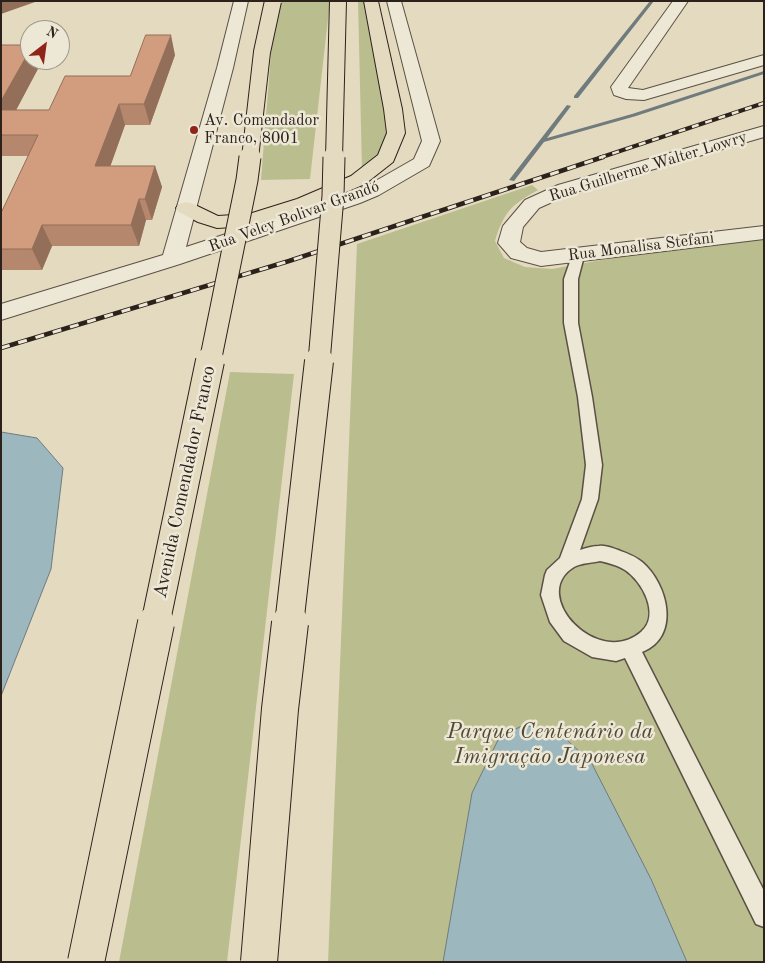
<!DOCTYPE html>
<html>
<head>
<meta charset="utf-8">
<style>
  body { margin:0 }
  #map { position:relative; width:765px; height:963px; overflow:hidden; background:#e4dac0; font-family:"Old Standard TT",serif }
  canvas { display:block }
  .frame { position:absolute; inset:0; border:2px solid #2d221b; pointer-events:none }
  .north { position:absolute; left:20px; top:20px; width:50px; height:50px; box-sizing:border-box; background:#ede7d6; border:1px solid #a0988b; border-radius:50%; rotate:30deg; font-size:14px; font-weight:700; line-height:20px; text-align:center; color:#2d221b }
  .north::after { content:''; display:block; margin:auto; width:18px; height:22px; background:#8f2418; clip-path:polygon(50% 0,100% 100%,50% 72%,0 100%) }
</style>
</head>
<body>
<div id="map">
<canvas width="765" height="963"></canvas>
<div class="frame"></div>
<div class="north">N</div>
</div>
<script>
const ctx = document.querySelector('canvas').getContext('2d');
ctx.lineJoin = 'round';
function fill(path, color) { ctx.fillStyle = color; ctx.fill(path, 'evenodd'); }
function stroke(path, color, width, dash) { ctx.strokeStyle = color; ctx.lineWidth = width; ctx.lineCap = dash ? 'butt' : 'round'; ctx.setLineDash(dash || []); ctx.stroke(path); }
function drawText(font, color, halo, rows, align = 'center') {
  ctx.font = font + ' "Old Standard TT",serif'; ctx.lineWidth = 5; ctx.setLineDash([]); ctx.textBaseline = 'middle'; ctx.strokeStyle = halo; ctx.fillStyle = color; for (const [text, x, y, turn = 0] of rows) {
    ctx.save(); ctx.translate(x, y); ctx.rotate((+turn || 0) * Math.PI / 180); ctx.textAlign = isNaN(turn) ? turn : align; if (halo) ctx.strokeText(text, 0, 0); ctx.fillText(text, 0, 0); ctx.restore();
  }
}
const green = new Path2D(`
  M280,1h50l-20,178 -49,1 10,-127z
  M358,1h6l24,125v25l-26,19z
  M532,185l6,5c-27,15 -34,22 -43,51l9,17 21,9 27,2 77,-14 135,-16v723h-436l29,-718z
  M230,372l64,2 -67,588h-108z`);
const water = new Path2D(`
  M1,432l36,6 26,30 -12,101 -50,127z
  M524,725l34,7 33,30 60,117 36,83h-244l29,-169 27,-55z`);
const stream = new Path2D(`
  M650,1h4l-76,97h-4v-2z
  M764,71v3l-128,42 -92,26 -30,39 -5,-1 58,-75 4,1 -24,32 85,-24z`);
const service = new Path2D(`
  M578,252l6,4 -6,23v44l14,74 10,68 -4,34 -18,51c6,-2 13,-4 19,-4 6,-1 13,2 19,4 8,3 17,6 24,12 26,22 39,75 0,90l122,239v36l-8,-3 -131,-266 -9,3 -24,-4 -28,-16 -14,-19 -9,-27 4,-20 2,-5 13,-12 22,-59 4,-34 -8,-68 -14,-74v-44l8,-23zM600,561c9,2 17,4 25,9 17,11 36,45 16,62 -43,37 -113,-37 -67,-65 7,-4 18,-4 26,-6z`);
const minor = new Path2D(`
  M673,1h15l-60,87 15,2 121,-35v10l-120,35 -18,-1 -12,-4 -3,-8z
  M764,126v11l-192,56 -33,15 -16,19 -3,15 7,6 14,4 223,-26v13l-223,27 -30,-8 -13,-15 5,-17 22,-26 33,-15z`);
const tertiary = new Path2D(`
  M234,1h14l-15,67 -47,179 160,-52 19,-8 49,-28 8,-18 -35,-140h14l39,140 -11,25 -50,29 -19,8 -180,61 -179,56v-16l162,-49 54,-187z`);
const trunk = new Path2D(`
  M364,1h14l24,108 3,24 -12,29 -28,22 -54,23 -60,19 -34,2 -19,-6 -19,-10 -3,-4 3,-4 7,-2 7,2 25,12 31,-2 48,-15 54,-23 27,-21 9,-22 -3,-24z`);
const railFar1 = new Path2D(`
  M599,158l165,-55`);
const rail = new Path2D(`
  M1,348l288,-87 314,-104`);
const trunkBridgeFar3 = new Path2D(`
  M250,158l12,-106 11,-51
  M334,158l4,-157`);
const trunkBridgeFar2 = new Path2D(`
  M210,362l37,-182 3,-23
  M319,362l14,-166 1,-39`);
const trunkBridgeFar1 = new Path2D(`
  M155,625l55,-264
  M289,625l30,-264`);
const trunkBridge = new Path2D(`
  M86,962l70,-339
  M259,962l21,-253 10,-86`);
const wall = new Path2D(`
  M1,45l39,20 -24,45h33l81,-34 45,-21 -25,70h-25l-15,41h45l7,21 -10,33h-6l-7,26h-87l-10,24h-41v-57l27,-57h-27z`);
const shadedWall = new Path2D(`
  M1,1h34v1l-34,12z
  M171,35l4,20 -25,70 -6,-21z
  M30,50v10h8l2,5 -35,66 -4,-9v-21z
  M119,104l6,21 -22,62 -8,-21z
  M155,166l7,21 -10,33 -7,-21z
  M139,199l7,21 -7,26 -8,-21z
  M42,225l10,21 -10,24 -10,-21z`);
const building = new Path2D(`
  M146,35h25l-27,69h-25l-24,62h60l-10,33h-6l-8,26h-89l-10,24h-31v-36l37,-78h-37v-25h48l16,-34h65z
  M1,45h29v5l-29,51z`);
const markers = [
  [194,130,5,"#8f2418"]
];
const farPoinames = [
  ["Av. Comendador",204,121],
  ["Franco, 8001",204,139]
];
const farStreetnames = [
  ["Rua Guilherme Walter Lowry",648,167,-17],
  ["Rua Velcy Bolivar Grandó",294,217,-20],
  ["Rua Monalisa Stefani",641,247,-7]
];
const streetNames = [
  ["Avenida Comendador Franco",185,482,-78]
];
const nearParknames = [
  ["Parque Centenário da",550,732],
  ["Imigração Japonesa",550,757]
];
fill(green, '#babe8e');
fill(water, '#9cb7be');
stroke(water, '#707b7d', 1);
fill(stream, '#707b7d');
stroke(service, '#5b5044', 3);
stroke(minor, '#5b5044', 2);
stroke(tertiary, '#5b5044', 2);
stroke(trunk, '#2d221b', 2);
fill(service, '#ede7d6');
fill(minor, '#ede7d6');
fill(tertiary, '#ede7d6');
fill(trunk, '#e4dac0');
stroke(railFar1, '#2d221b', 4);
stroke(rail, '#2d221b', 4.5);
stroke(railFar1, '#ede7d6', 2.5, [7]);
stroke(rail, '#ede7d6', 3, [9]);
stroke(trunkBridgeFar3, '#2d221b', 18, []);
stroke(trunkBridgeFar2, '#2d221b', 23, []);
stroke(trunkBridgeFar1, '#2d221b', 30, []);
stroke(trunkBridge, '#2d221b', 38, []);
stroke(trunkBridgeFar3, '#e4dac0', 16);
stroke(trunkBridgeFar2, '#e4dac0', 21);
stroke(trunkBridgeFar1, '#e4dac0', 28);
stroke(trunkBridge, '#e4dac0', 36);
fill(wall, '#b5876d');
fill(shadedWall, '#936e59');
fill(building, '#d29d7f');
stroke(building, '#936e59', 1);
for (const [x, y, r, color] of markers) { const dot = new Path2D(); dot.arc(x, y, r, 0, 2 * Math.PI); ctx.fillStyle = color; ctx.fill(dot); stroke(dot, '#ede7d6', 2); }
drawText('16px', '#2d221b', '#ede7d6', farPoinames, 'left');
drawText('16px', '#2d221b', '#ede7d6', farStreetnames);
drawText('19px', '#2d221b', '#ede7d6', streetNames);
drawText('italic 22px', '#504938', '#ede7d6', nearParknames);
</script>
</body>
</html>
